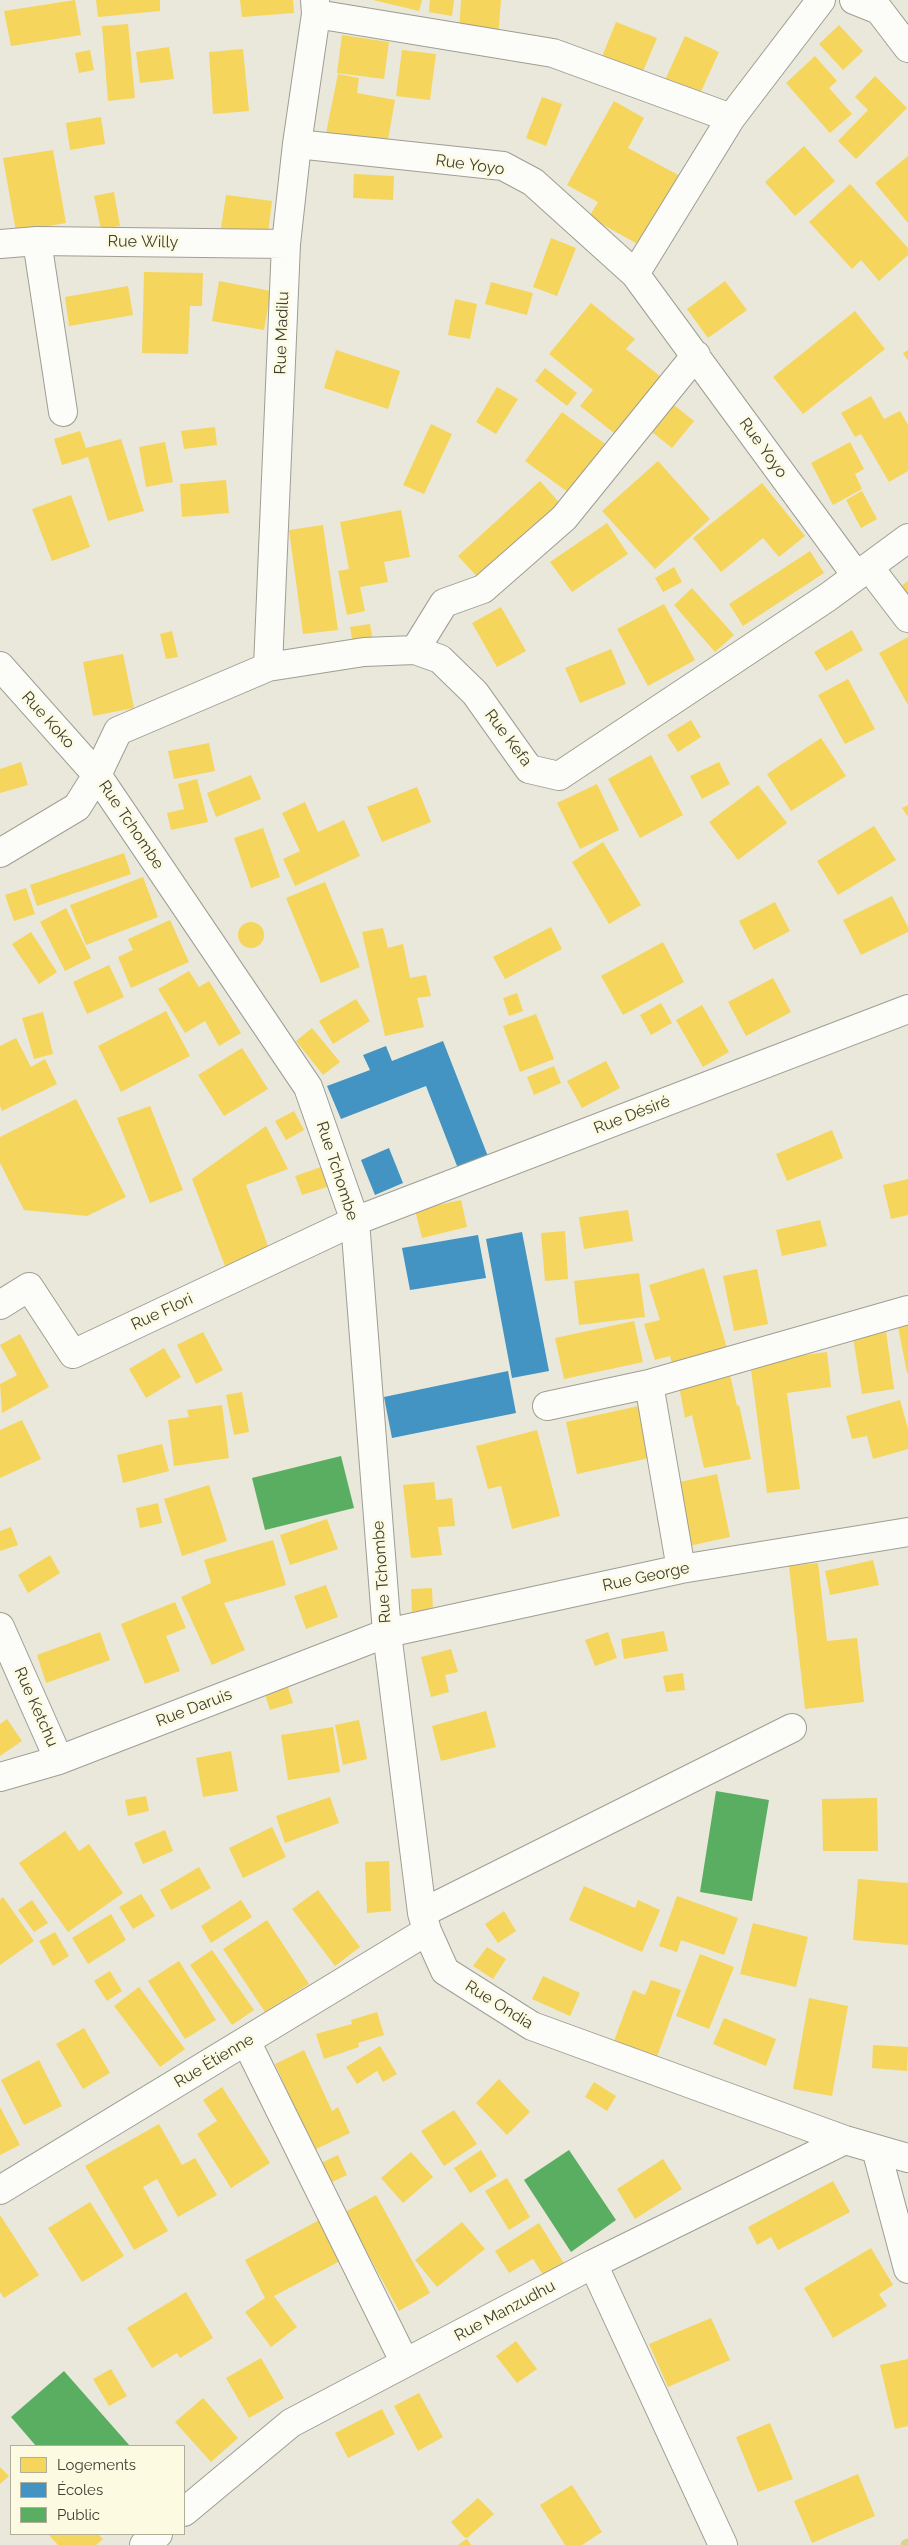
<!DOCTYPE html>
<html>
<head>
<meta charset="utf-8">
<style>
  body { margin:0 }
  #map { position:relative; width:908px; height:2545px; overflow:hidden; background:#e9e8da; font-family:Raleway,sans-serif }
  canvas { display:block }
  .legend { position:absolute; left:10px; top:2445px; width:175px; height:90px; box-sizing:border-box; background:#fcfbe1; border:1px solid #b0af9b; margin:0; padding:6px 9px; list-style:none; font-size:15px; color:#3e3d33 }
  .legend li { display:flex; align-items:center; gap:10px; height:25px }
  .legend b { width:25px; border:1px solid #b0af9b }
</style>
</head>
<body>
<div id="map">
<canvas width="908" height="2545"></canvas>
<ul class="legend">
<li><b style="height:14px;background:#f6d55c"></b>Logements</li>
<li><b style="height:14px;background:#4393c3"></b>Écoles</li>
<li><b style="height:14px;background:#5aae61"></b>Public</li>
</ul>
</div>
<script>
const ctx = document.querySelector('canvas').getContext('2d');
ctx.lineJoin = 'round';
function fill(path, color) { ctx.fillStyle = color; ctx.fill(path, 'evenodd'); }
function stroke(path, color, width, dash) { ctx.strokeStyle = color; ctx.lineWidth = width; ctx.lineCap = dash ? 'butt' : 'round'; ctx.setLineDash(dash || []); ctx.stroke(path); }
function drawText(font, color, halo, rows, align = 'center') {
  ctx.font = font + ' Raleway,sans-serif'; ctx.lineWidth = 5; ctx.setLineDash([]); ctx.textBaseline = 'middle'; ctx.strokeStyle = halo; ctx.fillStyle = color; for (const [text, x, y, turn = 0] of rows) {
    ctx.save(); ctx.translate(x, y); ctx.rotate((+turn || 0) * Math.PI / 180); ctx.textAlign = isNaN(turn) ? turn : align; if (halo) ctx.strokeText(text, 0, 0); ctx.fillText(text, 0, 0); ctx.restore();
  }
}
const homes = new Path2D(`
  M75,0l6,35 -70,11 -7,-35z
  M96,0h64v11l-62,6z
  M240,0h53l1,13 -52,4z
  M373,0h49l-3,11z
  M430,0h24l-2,16 -23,-4z
  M461,0h40l-3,37 -39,-3z
  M616,22l41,16 -16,38 -40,-17z
  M128,24l7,74 -27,3 -6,-75z
  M839,25l24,26 -20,19 -24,-26z
  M342,35l47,7 -5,37 -47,-6z
  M685,36l34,16 -20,44 -34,-16z
  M169,47l5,32 -34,4 -4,-31z
  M243,49l6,62 -36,3 -4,-62z
  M90,50l4,20 -15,3 -4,-20z
  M402,50l34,4 -6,46 -34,-4z
  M815,56l22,25 -8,7 23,26 -22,19 -44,-50z
  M338,74l21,4 -2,15 38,7 -8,45 -61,-12z
  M875,76l32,32 -51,51 -18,-18 30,-31 -13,-13z
  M542,97l20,7 -16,42 -20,-8z
  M614,101l30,17 -16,30 54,29 -39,70 -54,-30 9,-15 -31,-17z
  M101,117l4,27 -35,6 -4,-27z
  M804,146l31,35 -40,35 -30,-34z
  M53,150l13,73 -50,9 -13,-74z
  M908,156v67l-33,-40z
  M354,174l40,2 -1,24 -40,-2z
  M850,184l58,64v7l-29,26 -18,-21 -9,9 -43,-47z
  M114,192l6,34 -19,3 -7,-33z
  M226,195l46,6 -4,33 -47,-6z
  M551,238l25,10 -19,48 -24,-9z
  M144,272l59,1 -1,33h-12l-2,48 -46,-1z
  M219,281l52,10 -7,39 -52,-9z
  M725,281l22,29 -39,28 -21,-29z
  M491,282l42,11 -6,22 -42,-11z
  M128,286l5,29 -64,11 -4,-29z
  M455,299l22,5 -7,35 -22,-4z
  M591,303l44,36 -9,10 39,31 -46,57 -39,-31 13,-16 -44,-36z
  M855,311l30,38 -82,65 -30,-37z
  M336,350l64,21 -12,38 -64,-21z
  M908,350v11l-5,-8z
  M545,368l32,25 -10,13 -32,-25z
  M497,387l21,12 -22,35 -20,-12z
  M871,396l13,23 16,-8 8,14v46l-19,11 -28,-48 -6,3 -14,-24z
  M674,405l20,16 -22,27 -20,-16z
  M562,412l46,34 -36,49 -47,-34z
  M431,424l21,10 -28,60 -21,-9z
  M215,427l2,18 -33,4 -3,-18z
  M80,431l6,17 35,-9 23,72 -36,10 -20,-64 -26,8 -8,-26z
  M165,442l8,40 -27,5 -7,-40z
  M850,442l14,27 -9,5 7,15 -29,16 -22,-42z
  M658,461l52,58 -55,50 -53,-58z
  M226,480l3,33 -47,4 -2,-33z
  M540,481l25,28 -82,74 -25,-27z
  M762,483l43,53 -26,21 -16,-19 -42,34 -28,-34z
  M862,491l15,28 -16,9 -15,-28z
  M71,495l19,52 -38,14 -20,-52z
  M401,510l9,47 -26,5 4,20 -28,5 5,24 -18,4 -9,-44 11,-2 -9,-47z
  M607,523l21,31 -56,38 -22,-30z
  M323,525l15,105 -35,4 -14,-104z
  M810,551l14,22 -81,53 -14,-22z
  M674,567l8,15 -19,10 -8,-14z
  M908,581v21l-10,-14z
  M692,588l42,47 -19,17 -41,-47z
  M664,604l31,56 -47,26 -31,-57z
  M501,607l25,44 -29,16 -25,-44z
  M370,624l3,17 -20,3 -3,-17z
  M852,630l11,20 -37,21 -12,-19z
  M172,631l6,26 -12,2 -6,-25z
  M908,637v68l-29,-52z
  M611,649l15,35 -46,19 -15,-35z
  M123,654l11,54 -41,8 -10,-54z
  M848,679l27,50 -30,15 -27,-49z
  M691,720l10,17 -23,15 -11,-17z
  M821,738l25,38 -55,35 -24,-37z
  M209,743l6,28 -41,8 -6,-28z
  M651,755l32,60 -43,23 -32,-59z
  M21,762l7,23 -28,8v-24z
  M719,762l11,22 -28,15 -12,-23z
  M251,775l10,24 -45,18 -9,-24z
  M197,779l11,43 -37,8 -4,-17 17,-4 -6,-25z
  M597,784l22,46 -39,19 -23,-46z
  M758,785l29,38 -49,37 -29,-38z
  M417,787l14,35 -49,20 -15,-35z
  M305,802l13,30 26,-12 16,36 -65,30 -12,-27 17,-8 -18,-38z
  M908,805v12l-6,-9z
  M874,826l22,34 -58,35 -21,-34z
  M263,828l17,49 -29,11 -17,-50z
  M603,842l38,63 -32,19 -37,-62z
  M124,853l7,21 -94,32 -7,-21z
  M143,877l15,40 -72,28 -16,-40z
  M325,882l35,85 -39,16 -35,-85z
  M26,888l9,26 -21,7 -9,-26z
  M892,896l16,31v5l-47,23 -18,-35z
  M775,902l15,29 -36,19 -15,-29z
  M66,908l25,50 -26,13 -25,-49z
  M170,920l19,42 -58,26 -13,-31 15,-7 -5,-11z
  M238 935a13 13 0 1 1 26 0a13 13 0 1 1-26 0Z
  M551,927l11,22 -57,30 -12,-22z
  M383,928l5,20 15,-4 7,34 16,-3 5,21 -14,2 7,29 -39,9 -23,-104z
  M31,932l26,40 -18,12 -27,-40z
  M663,942l21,40 -61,33 -22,-39z
  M109,965l15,32 -37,17 -14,-32z
  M189,971l10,16 10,-6 32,52 -22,13 -14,-25 -20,12 -27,-44z
  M773,978l18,34 -45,24 -18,-34z
  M517,993l6,18 -14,5 -6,-18z
  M356,999l14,22 -37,23 -14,-23z
  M661,1003l11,20 -21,12 -11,-20z
  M702,1005l27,47 -26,15 -27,-47z
  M166,1011l24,45 -69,36 -23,-46z
  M43,1012l10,42 -19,5 -12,-41z
  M536,1014l18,45 -34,13 -17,-46z
  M312,1028l28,34 -17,13 -27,-34z
  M16,1038l15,29 14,-8 12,25 -55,27 -2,-5v-60z
  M242,1048l26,41 -44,27 -26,-41z
  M606,1061l14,27 -38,20 -15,-27z
  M554,1066l7,17 -27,12 -7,-18z
  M76,1099l50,98 -39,19 -63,-6 -24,-47v-26z
  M150,1106l33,84 -33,13 -33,-85z
  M294,1111l10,19 -18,10 -11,-19z
  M266,1126l22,43 -42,16 23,64 -44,17 -33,-87z
  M832,1130l11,28 -56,23 -11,-27z
  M327,1165l6,20 -31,10 -7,-19z
  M908,1179v36l-17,4 -8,-34z
  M461,1200l6,27 -45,11 -7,-28z
  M628,1210l5,31 -49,8 -5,-32z
  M820,1220l7,26 -45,10 -6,-26z
  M565,1231l3,48 -23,2 -4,-48z
  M704,1268l25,87 -55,16 -4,-15 -15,4 -11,-36 16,-4 -11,-35z
  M757,1269l11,55 -34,7 -11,-55z
  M639,1273l6,44 -66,8 -5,-44z
  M908,1319v54h-1l-10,-52z
  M634,1321l9,41 -79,17 -9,-41z
  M886,1331l8,58 -32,5 -9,-57z
  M203,1332l20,38 -27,14 -19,-39z
  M20,1334l29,53 -47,26 -2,-29 17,-9 -17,-30z
  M164,1348l17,29 -35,21 -17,-29z
  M827,1352l4,35 -44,6 13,96 -33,4 -17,-131z
  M729,1370l8,36 2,-1 12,54 -47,9 -12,-53 -7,3 -7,-37z
  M242,1392l7,40 -15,3 -8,-40z
  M900,1400l8,29v20l-35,10 -6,-23 -15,3 -6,-23z
  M222,1405l7,53 -55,8 -6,-46 21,-3 -2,-7z
  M643,1405l11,52 -77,17 -11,-52z
  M22,1420l19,39 -41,19v-48z
  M537,1430l23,86 -48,13 -11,-43 -13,3 -12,-43z
  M162,1444l7,27 -46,12 -6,-28z
  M717,1474l13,63 -46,10 -14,-63z
  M434,1482l2,18 16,-2 3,28 -17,1 4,28 -31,3 -8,-73z
  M209,1485l18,56 -45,15 -18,-57z
  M158,1503l4,20 -22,5 -4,-20z
  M327,1519l11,30 -48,16 -10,-30z
  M11,1527l7,18 -18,6v-20z
  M273,1540l13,45 -62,18 21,47 -33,15 -31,-68 30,-14 -7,-23z
  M50,1555l10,18 -32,20 -10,-18z
  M873,1560l6,25 -49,10 -5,-24z
  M818,1563l9,78 30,-3 7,64 -59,7 -16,-143z
  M326,1585l12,32 -32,12 -12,-33z
  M432,1588l1,22 -21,2 -1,-23z
  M175,1602l11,26 -20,8 14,35 -35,13 -24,-60z
  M664,1631l4,20 -44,8 -3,-20z
  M100,1632l10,28 -64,23 -9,-28z
  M608,1632l9,26 -22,8 -10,-26z
  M451,1649l7,23 -13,3 4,17 -18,5 -10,-40z
  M683,1673l2,17 -19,2 -3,-16z
  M286,1681l7,22 -23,7 -7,-22z
  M486,1711l10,36 -55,14 -9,-35z
  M7,1719l15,22 -22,15v-32z
  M359,1720l8,39 -24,6 -8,-40z
  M333,1727l7,45 -52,8 -7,-45z
  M231,1751l7,40 -35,6 -7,-39z
  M146,1796l3,15 -21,5 -3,-16z
  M330,1797l9,26 -54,20 -9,-27z
  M877,1798l1,53h-55l-1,-52z
  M272,1827l14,30 -43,21 -14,-30z
  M165,1830l8,21 -30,13 -9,-21z
  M65,1831l14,20 10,-7 34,49 -55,39 -49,-69z
  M389,1861l2,50 -24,2 -2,-51z
  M199,1867l12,21 -40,22 -11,-20z
  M858,1879l50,4v62l-55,-5z
  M584,1886l51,22 3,-8 22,10 -18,42 -73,-32z
  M318,1890l42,57 -25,19 -43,-57z
  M141,1894l14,22 -22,13 -14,-22z
  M677,1896l61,22 -14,37 -43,-15 -4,12 -18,-6z
  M3,1897l31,44 -34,24v-65z
  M32,1900l16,23 -14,9 -16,-22z
  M241,1900l11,17 -41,26 -10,-17z
  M504,1911l12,20 -18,12 -13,-19z
  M111,1914l15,26 -38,24 -16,-26z
  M267,1920l42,64 -44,28 -42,-63z
  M753,1923l55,14 -12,50 -56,-13z
  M55,1932l14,24 -16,10 -14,-25z
  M487,1947l19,12 -13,20 -20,-13z
  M212,1950l42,60 -22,15 -42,-60z
  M700,1954l34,13 -25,62 -33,-13z
  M179,1961l37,59 -31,19 -37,-58z
  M110,1971l12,20 -15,10 -13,-20z
  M543,1976l37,17 -10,23 -38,-17z
  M651,1980l30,10 -24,67 -43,-16 19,-51 12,5z
  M139,1987l46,62 -25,18 -46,-61z
  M809,1998l39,8 -16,90 -39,-7z
  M377,2012l7,23 -26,8 1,4 -35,12 -8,-25 36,-10 -1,-4z
  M724,2018l52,21 -10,27 -53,-22z
  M84,2028l26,45 -27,16 -27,-45z
  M873,2045l35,2 -1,24 -35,-3z
  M380,2046l17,28 -14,8 -6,-11 -20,13 -11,-17z
  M304,2050l28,61 6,-4 12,26 -36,17 -39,-86z
  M39,2060l23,46 -38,19 -23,-45z
  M499,2079l31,33 -23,23 -31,-32z
  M594,2082l22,14 -9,15 -22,-14z
  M222,2087l48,76 -39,25 -34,-54 20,-13 -14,-21z
  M0,2107l20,38 -20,10z
  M454,2110l23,34 -33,22 -23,-35z
  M159,2124l23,41 13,-7 22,37 -39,22 -21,-38 -14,8 25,44 -34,19 -49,-84z
  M481,2150l16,26 -27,17 -16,-25z
  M411,2152l22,25 -30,26 -22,-25z
  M338,2155l9,20 -17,8 -9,-20z
  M663,2159l19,30 -47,30 -18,-30z
  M507,2178l23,39 -21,13 -24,-39z
  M833,2181l17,31 -72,38 -7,-13 -14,8 -9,-18z
  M376,2195l54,98 -31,18 -54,-99z
  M90,2202l34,54 -42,26 -34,-54z
  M0,2215l39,60 -35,23 -4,-6z
  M321,2219l21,41 -68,36 23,31 -26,20 -26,-35 20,-14 -20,-38z
  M462,2222l23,27 -48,38 -22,-27z
  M539,2223l26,42 -20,13 -12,-19 -24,14 -14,-22z
  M871,2248l22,37 -14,9 8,12 -54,32 -29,-50z
  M186,2292l27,46 -33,20 -3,-5 -25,15 -25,-40z
  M711,2318l19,42 -62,27 -19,-43z
  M516,2341l21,28 -20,14 -21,-27z
  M261,2358l23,40 -35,20 -23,-40z
  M908,2359v67l-13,3 -15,-64z
  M111,2369l16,27 -18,10 -16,-27z
  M419,2393l24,44 -25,14 -24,-45z
  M203,2398l35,40 -27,24 -36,-40z
  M382,2409l13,25 -47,24 -13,-25z
  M770,2423l23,56 -35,13 -22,-55z
  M0,2467l9,9 -9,8z
  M858,2474l17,42 -63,27 -18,-42z
  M572,2485l30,47 -20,13h-17l-25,-40z
  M478,2498l16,16 -27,24 -3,-1 -13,-15z
  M48,2534h50l5,5 -7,6h-38z
  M467,2539l4,6h-13l7,-5z`);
const schools = new Path2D(`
  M443,1041l46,118 -30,12 -33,-85 -85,33 -14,-33 43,-16 -7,-15 23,-9 6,15z
  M389,1148l14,35 -28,12 -14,-35z
  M522,1232l27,139 -37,7 -26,-139z
  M478,1235l8,43 -76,12 -8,-42z
  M508,1371l8,42 -124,25 -8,-41z`);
const public = new Path2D(`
  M341,1456l13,52 -89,22 -13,-52z
  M716,1791l53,9 -17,101 -52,-9z
  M569,2150l47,70 -45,32 -47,-72z
  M64,2371l66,75h-94l-25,-29z`);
const stream = new Path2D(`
  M906,2545l2,-1`);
const minor = new Path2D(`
  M854,0l25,10 29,38
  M316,14l237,39 178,65
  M297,144l206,22 30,16 102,92 221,301
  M37,241l26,171
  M0,244l37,-3 249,3
  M635,274l96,-156 90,-118
  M869,567l39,51
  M415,650l29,-47 39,-14 81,-71 132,-163
  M0,666l97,109 211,312 47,134 32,412 35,280 5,18 18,40 87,55 313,114 63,18
  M268,667l18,-423 11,-100 19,-130 -1,-14
  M0,853l77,-46 20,-32 21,-44 150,-64 96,-15 51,-2 25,9 35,34 54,76 30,7 269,-179 80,-59
  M0,1305l29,-18 44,67 282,-133 553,-212
  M649,1384l32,185
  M547,1406l102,-22 259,-74
  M0,1627l59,133
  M0,1777l59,-17 328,-127 294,-64 227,-37
  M422,1913l370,-185
  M246,2041l159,322
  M876,2149l32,120
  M0,2190l427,-259
  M593,2264l130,281
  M184,2512l107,-89 302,-159 252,-124
  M144,2545l14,-11`);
const streetNames = [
  ["Rue Yoyo",470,165,8],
  ["Rue Willy",143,242,1],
  ["Rue Madilu",282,333,-88],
  ["Rue Yoyo",763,448,54],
  ["Rue Koko",48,720,48],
  ["Rue Kefa",508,738,53],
  ["Rue Tchombe",131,825,56],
  ["Rue Désiré",632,1115,-21],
  ["Rue Tchombe",337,1171,72],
  ["Rue Flori",162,1312,-25],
  ["Rue Tchombe",382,1572,-94],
  ["Rue George",646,1577,-12],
  ["Rue Ketchu",36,1707,66],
  ["Rue Daruis",194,1708,-21],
  ["Rue Ondia",499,2005,32],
  ["Rue Étienne",214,2061,-31],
  ["Rue Manzudhu",505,2311,-28]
];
fill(homes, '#f6d55c');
fill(schools, '#4393c3');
fill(public, '#5aae61');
stroke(stream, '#d8d38f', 11);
stroke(minor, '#9f9e94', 30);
stroke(minor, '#fcfcf9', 28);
drawText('16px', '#3e3d33', '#fcfbe1', streetNames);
</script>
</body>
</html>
